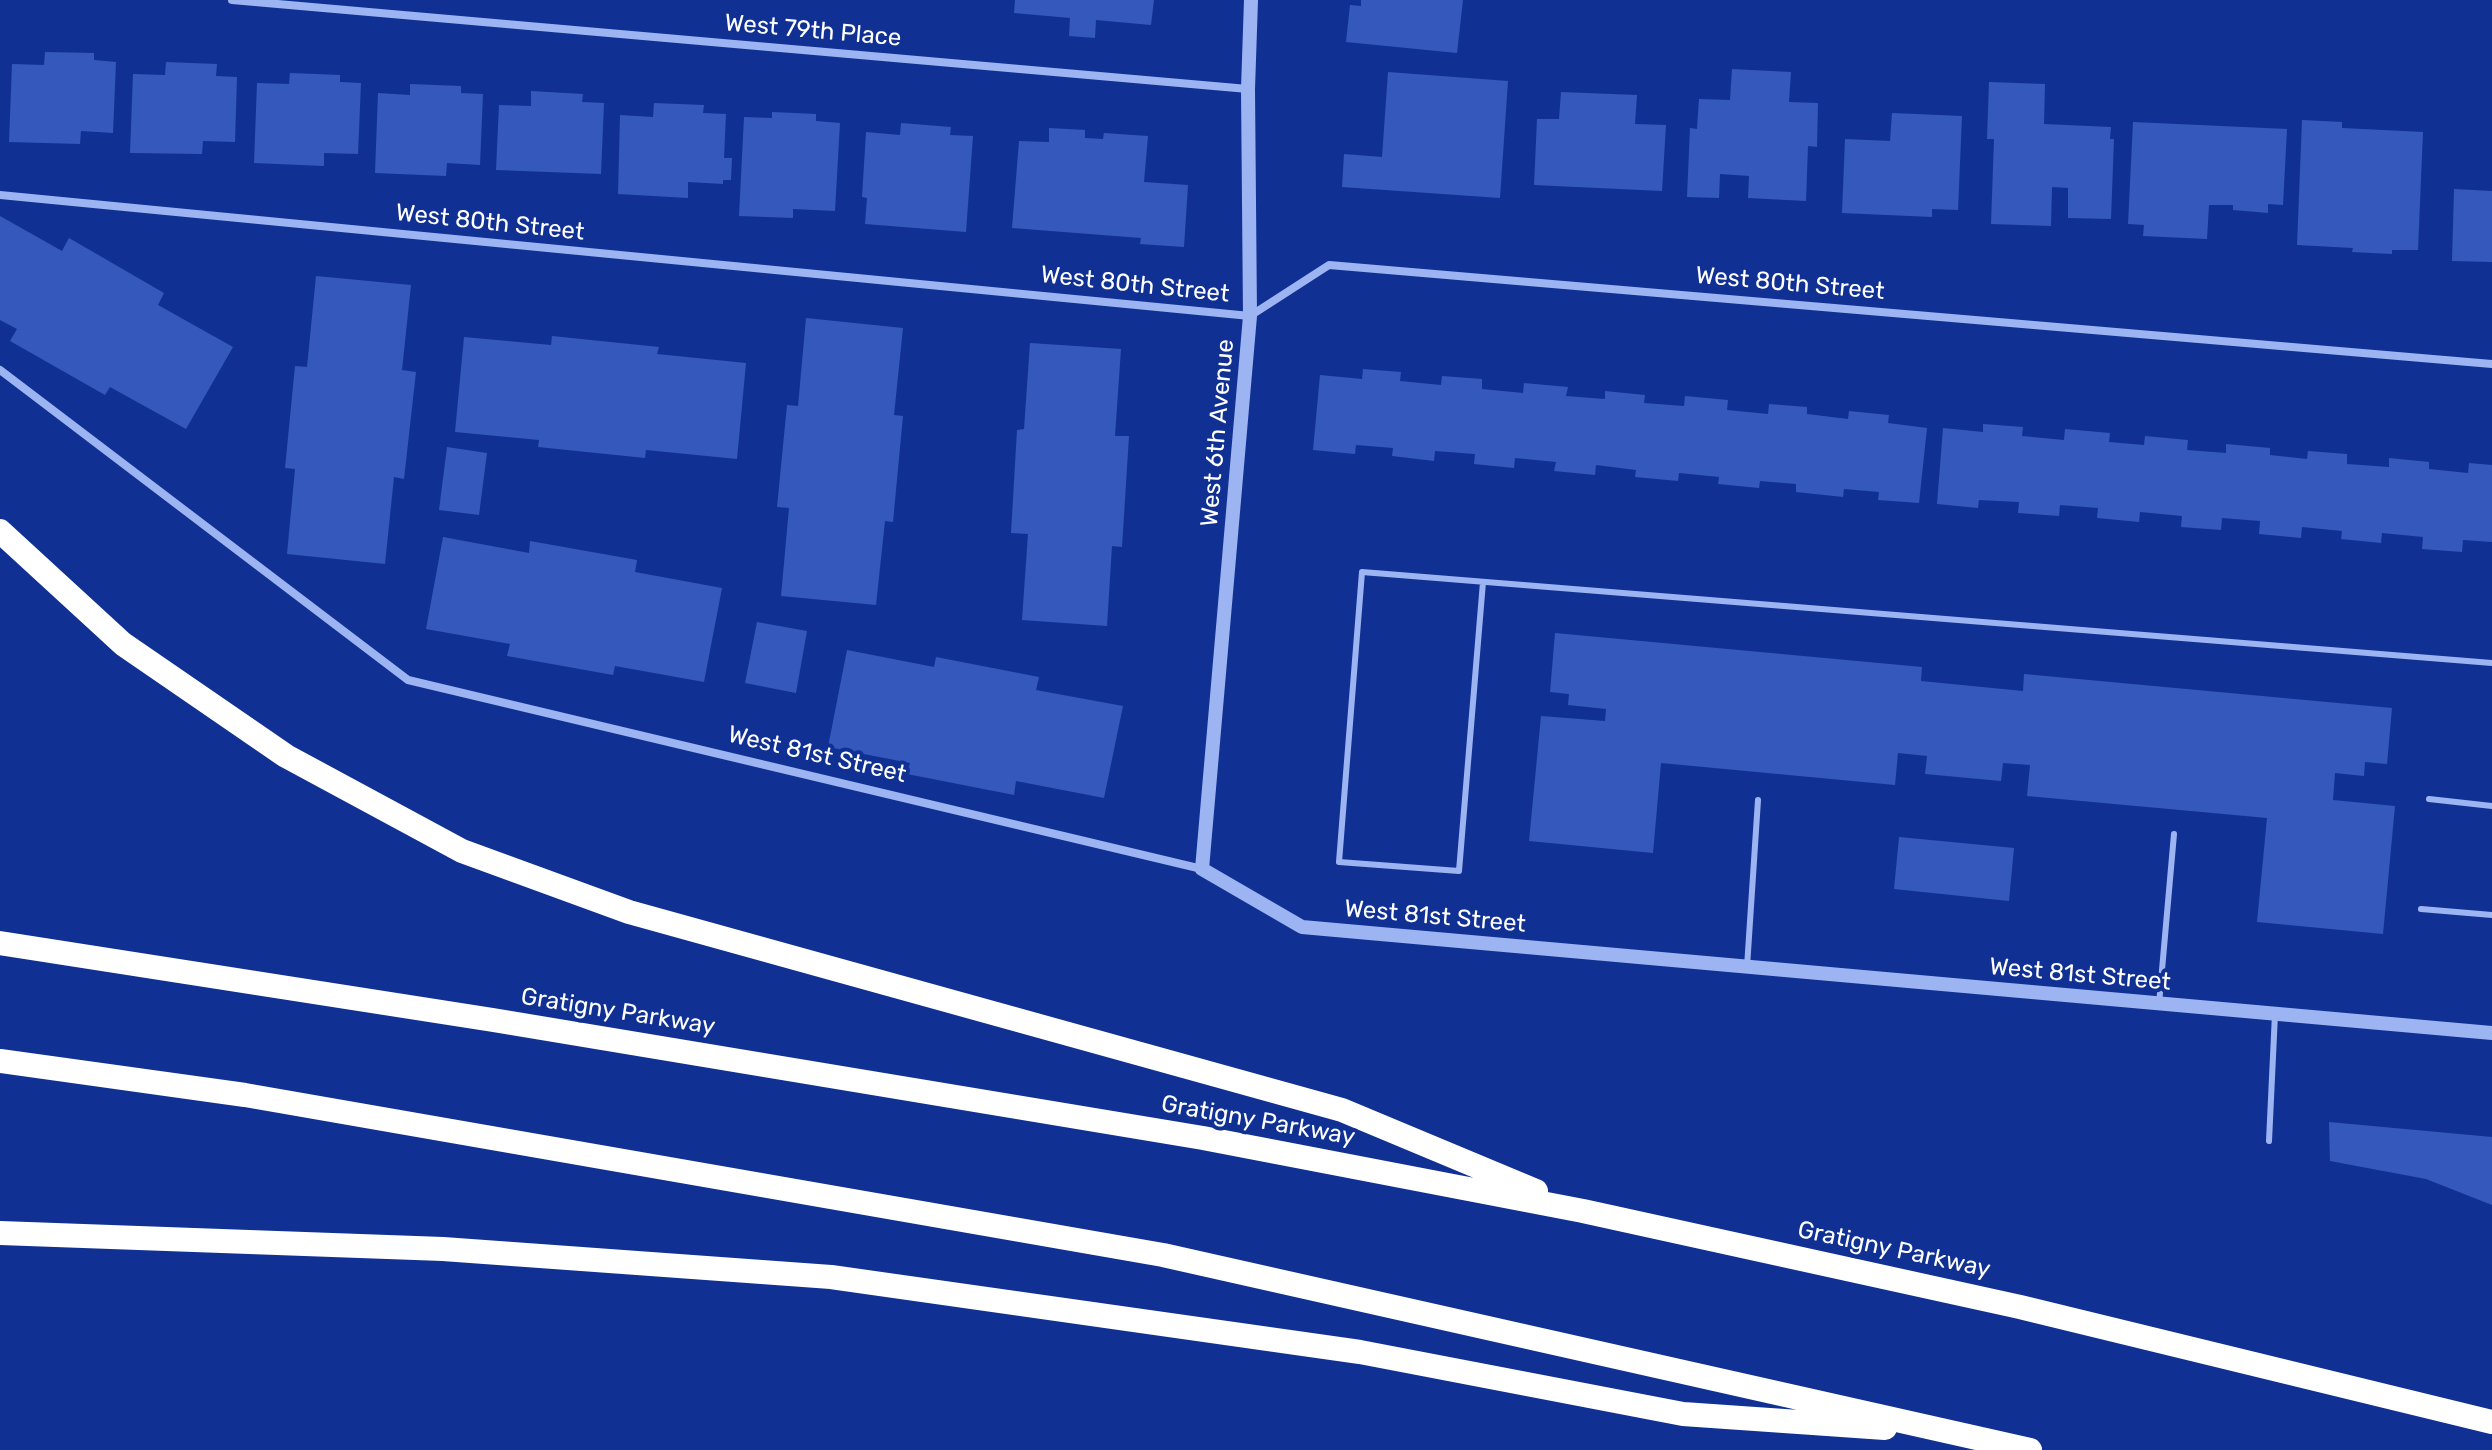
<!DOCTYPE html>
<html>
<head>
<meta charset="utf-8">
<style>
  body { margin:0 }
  canvas { display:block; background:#103193 }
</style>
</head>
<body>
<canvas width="2492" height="1450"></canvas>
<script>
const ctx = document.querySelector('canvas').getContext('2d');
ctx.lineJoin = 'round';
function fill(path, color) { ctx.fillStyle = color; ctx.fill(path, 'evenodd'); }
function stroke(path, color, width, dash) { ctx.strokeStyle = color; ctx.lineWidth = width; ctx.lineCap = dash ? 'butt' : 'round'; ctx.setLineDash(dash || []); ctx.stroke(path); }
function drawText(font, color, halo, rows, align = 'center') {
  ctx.font = font + ' Rubik,sans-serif'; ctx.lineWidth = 8; ctx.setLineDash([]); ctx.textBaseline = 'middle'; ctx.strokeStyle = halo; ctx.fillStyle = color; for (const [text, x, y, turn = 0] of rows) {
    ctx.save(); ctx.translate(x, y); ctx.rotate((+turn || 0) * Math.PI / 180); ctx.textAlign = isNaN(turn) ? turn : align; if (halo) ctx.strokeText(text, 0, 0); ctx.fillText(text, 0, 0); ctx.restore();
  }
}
const building = new Path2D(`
  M1015,0h139l-3,25 -55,-5 -1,18 -26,-2 1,-18 -56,-5z
  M1361,0h102l-6,53 -111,-11 4,-37 11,1z
  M45,52l49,1v7l22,2 -3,71 -32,-2 -1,13 -71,-2 3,-78 32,1z
  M166,62l51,2 -1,12 21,1 -2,65 -32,-1 -1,13 -72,-1 3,-79 32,1z
  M1732,69l59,3 -2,30 29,1 -1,44 -9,-1 -2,55 -58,-3 1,-22 -29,-2 -1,24 -32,-1 3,-69 7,1 2,-30 31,1z
  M1388,72l120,9 -8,117 -158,-11 2,-33 38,3z
  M290,73l50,2v7l21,1 -3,71 -34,-1v13l-70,-3 3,-80 32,1z
  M1989,82l56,2 -1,40 67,3 -1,12h4l-3,80 -43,-1v-30l-16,-1 -1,39 -60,-2 3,-85h-7z
  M410,84l51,2v7l22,1 -3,71 -33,-2 -1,13 -71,-3 3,-80 32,2z
  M531,91l52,3 -1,8 22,1 -3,71 -105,-4 3,-65 32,1z
  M1561,92l76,3 -2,29 31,1 -4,66 -128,-6 3,-66h22z
  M654,103l50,2 -1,8 23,1 -2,44h8l-1,22h-8v4l-35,-2v16l-70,-4 2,-79 33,2z
  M772,112l44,2v7l24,2 -5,88 -42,-2v9l-54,-2 5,-99 28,1z
  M1892,113l70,3 -4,94 -26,-1v8l-90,-4 3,-74 45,2z
  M2302,120l40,2v6l81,4 -5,118h-26v4l-40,-2 1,-4 -56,-3z
  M2133,122l154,7 -4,76 -15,-1v9l-35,-3v-5h-24l-2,34 -64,-3 1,-11 -16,-1z
  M901,123l50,4 -1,8 23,1 -7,96 -101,-8 2,-26 -5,-1 4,-65 34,3z
  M1049,128l36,2v8l18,1 1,-6 44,3 -4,46 44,3 -4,62 -44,-3 1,-6 -129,-10 7,-87 30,1z
  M2454,189l38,2v71l-40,-1z
  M0,216l62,35 7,-13 95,55 -6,12 75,42 -47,82 -76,-42 -5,8 -95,-54 7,-12 -17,-9z
  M316,276l95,9 -9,85 14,2 -12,107 -10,-2 -9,87 -98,-10 8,-85 -10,-1 10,-102 12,1z
  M806,318l97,10 -9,87 9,1 -10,106 -8,-1 -9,84 -95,-9 8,-88 -12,-1 10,-102 11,1z
  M552,336l107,11 -2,7 89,9 -9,96 -91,-9 -1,8 -107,-11 1,-7 -84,-8 9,-95 87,8z
  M1030,343l91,6 -6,87h14l-7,111 -10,-1 -5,80 -85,-6 6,-86 -17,-1 6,-103 7,-1z
  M1363,369l38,3 -1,9 41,4 1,-9 40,3v10l41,4 1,-10 44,4 -2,9 39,3v-8l40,4 -1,8 40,3 1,-10 43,4 -1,10 41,4 1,-10 38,3v7l41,5 1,-8 40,4 -1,8 39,5 -8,75 -41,-3 1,-8 -35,-3 -1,8 -47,-5v-8l-36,-3 -1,7 -41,-4 1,-7 -40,-4 -1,8 -43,-4 1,-7 -40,-5 -1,10 -41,-4 2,-9 -41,-4 -1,10 -40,-4 1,-10 -40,-3 -1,10 -42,-5 1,-8 -37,-3 -1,9 -42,-4 7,-75 42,4z
  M1983,424l40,3 -1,9 42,4 1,-11 45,4 -1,9 35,3 1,-9 43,4 -1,10 39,3v-9l44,4v7l37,4 1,-8 39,3v10l42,3v-9l40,4v7l39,4 1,-10 23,2v77l-29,-2 -1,12 -40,-3 1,-12 -41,-4 -1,10 -40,-4 1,-8 -40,-4 -1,11 -42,-4 1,-13 -38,-3 -1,12 -40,-3 1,-11 -42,-4 -1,10 -42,-4 1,-10 -38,-3 -1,11 -41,-3 1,-11 -40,-2 -1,8 -41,-4 6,-76 40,4z
  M447,447l40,6 -8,62 -40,-5z
  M443,537l86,16 1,-12 107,19 -2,12 87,16 -18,94 -89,-16 -2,9 -106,-19 3,-12 -84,-15z
  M757,622l50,9 -11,62 -51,-10z
  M1555,633l367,34 -1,14 102,10 1,-17 368,34 -5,56 -22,-2 -1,14 -29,-3 -2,27 62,6 -12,128 -126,-12 10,-104 -240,-22 3,-31 -27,-2 -2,18 -76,-7 2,-18 -29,-3 -3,32 -234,-22 -8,90 -124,-12 12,-125 64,5 1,-12 -38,-4 1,-11 -19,-2z
  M847,650l87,17 2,-10 103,20 -3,13 87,16 -19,92 -88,-17 -2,14 -107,-21 3,-11 -82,-16z
  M1899,837l115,11 -5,53 -115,-12z
  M2329,1122l163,15v68l-66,-26 -96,-18z`);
const service = new Path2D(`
  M1483,582l-24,289 -120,-9 23,-290 1130,91
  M2429,799l63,7
  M2421,909l71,6
  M1747,967l11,-167
  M2159,1004l15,-170
  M2269,1141l6,-127`);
const minor = new Path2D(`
  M232,0l1016,89
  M0,195l1250,121 79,-51 1163,99
  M0,370l408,310 794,189`);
const tertiary = new Path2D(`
  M1251,0l-3,89 2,227 -48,553 100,58 1190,106`);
const motorway = new Path2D(`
  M0,531l123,113 163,112 176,95 167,61 713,198 194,81
  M0,943l493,77 710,118 380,73 437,96 472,115
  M0,1061l245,34 918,160 867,195
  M0,1233l443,16 388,28 529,75 323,62 202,14`);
const streetNames = [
  ["West 79th Place",813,31,5],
  ["West 80th Street",490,223,6],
  ["West 80th Street",1790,284,5],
  ["West 80th Street",1135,285,6],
  ["West 6th Avenue",1218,433,-85],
  ["West 81st Street",817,755,13],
  ["West 81st Street",1435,917,5],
  ["West 81st Street",2080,975,5],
  ["Gratigny Parkway",618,1012,9],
  ["Gratigny Parkway",1258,1121,10],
  ["Gratigny Parkway",1894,1250,12]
];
fill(building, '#3458bb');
stroke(service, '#9db4f3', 6);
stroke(minor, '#9db4f3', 8);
stroke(tertiary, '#9db4f3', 14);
stroke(motorway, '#fff', 24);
drawText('24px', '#fff', '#103193', streetNames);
</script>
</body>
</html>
